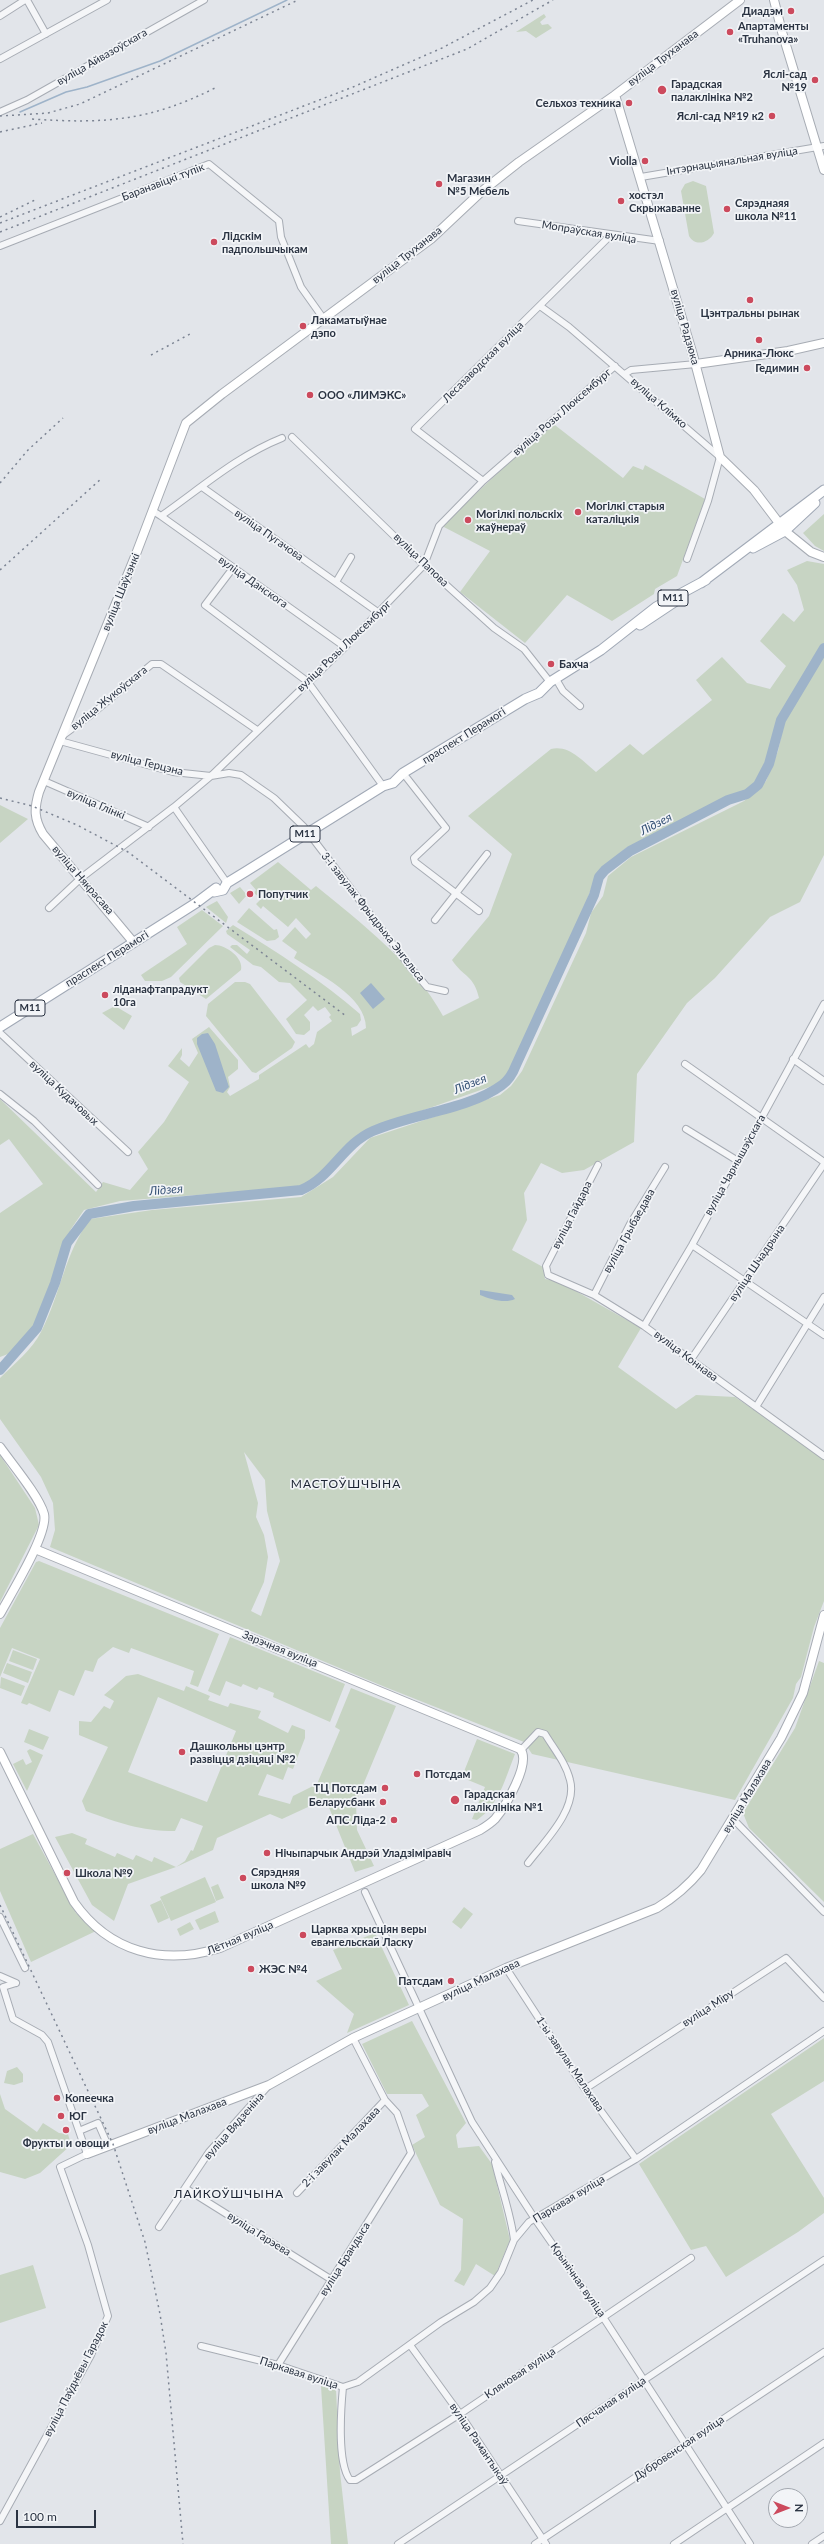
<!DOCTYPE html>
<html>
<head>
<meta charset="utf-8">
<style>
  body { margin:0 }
  #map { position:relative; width:824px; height:2544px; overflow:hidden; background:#e2e5ea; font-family:Lato,sans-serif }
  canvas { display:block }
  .north { position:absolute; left:768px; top:2488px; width:40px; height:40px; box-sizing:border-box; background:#f2f4f7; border:1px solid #a2a7af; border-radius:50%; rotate:90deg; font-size:11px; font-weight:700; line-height:16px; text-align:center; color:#2a3342 }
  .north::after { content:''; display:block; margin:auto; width:14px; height:18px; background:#cc4a5d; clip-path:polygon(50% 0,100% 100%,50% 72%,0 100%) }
  .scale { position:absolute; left:16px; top:2510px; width:80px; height:18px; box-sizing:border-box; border:2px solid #2a3342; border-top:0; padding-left:5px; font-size:12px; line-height:14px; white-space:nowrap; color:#2a3342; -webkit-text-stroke:3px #f2f4f7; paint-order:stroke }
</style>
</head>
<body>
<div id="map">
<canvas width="824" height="2544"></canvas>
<div class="north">N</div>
<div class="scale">100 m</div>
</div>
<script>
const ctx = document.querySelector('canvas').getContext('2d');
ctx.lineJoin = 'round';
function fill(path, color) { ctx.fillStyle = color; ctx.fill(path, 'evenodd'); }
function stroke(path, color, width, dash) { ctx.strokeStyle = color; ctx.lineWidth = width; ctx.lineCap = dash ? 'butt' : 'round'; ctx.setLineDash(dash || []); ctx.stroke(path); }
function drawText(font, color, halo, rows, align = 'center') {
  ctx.font = font + ' Lato,sans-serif'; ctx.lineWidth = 3.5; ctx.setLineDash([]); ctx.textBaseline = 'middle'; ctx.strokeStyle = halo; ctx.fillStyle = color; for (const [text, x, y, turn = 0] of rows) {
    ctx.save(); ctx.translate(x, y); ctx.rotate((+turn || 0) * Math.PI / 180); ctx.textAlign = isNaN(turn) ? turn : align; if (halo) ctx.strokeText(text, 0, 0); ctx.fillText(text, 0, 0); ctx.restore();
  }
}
const green = new Path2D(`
  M544,14l2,3 -6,5 2,3 6,-1 4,4 -16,10 -10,-7 -10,1z
  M693,181l13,5 8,47c-5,10 -19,14 -25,3l-8,-45 4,-7z
  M551,422l72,56 10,-12 10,4 2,-5 60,34 -28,77 -22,13 -1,5 -42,27 -45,-26 -42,48 -65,-51 30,-41 -48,-25z
  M824,514v37l-9,-5 -12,-13z
  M807,561l17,3v79l-48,79 -5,26 -12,30 -7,10 -126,60 -29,25 -21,56 -64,138 -7,11 -10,7 -131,46 -30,28 -8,12 -27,16 -179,14 -36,9 -13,19 -23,70 -13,28 -19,24 -16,6v-144l43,-29 -34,-45 -9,6v-46l96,93 7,-10 27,8 18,-21 -10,-17 26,-30 25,-40 -21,-16 14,-18v7l-2,4 9,8 9,-14 -6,-14 17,-12 29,33v9l-10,8 2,10 -3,5 3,4 29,-17v-4l47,-31 3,4 5,-4 3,-12 15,-11 -3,-4 2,-2 -6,-8 -7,4 -5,-5 -9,9 6,7v8l-6,5 -8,-1 -10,-15 21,-19 -17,-17 -11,-1 -18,-15 -8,-2 -23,-18 2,-2h5l10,9 3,-4 -23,-16 -1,-3 7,-6c44,27 88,55 127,89l1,6 -4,6 -6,2 1,8 14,-8c0,-32 -48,-54 -72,-70l3,-6 -15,-11 13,-14 11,12 5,-5 -15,-16 -8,9 -25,-21 -2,3 -5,-5 5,-5 -7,-6 2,-3 -6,-7 28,-21 33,28 5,-4c45,37 99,78 127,130l36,-18c-5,-23 -16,-21 -27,-38l37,-44 23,-62 -44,-38 83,-67c19,-4 31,12 45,23l34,-28 13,11 69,-55 -16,-20 26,-23 25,26 23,6 16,-23 -26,-25 23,-28 11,9 10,-12 -7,-25 -10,-15z
  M824,656v199l-24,47 -30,15 -55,61 -28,25 -50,71 -3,68 -50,28 -22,3 -21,-10 -17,30 3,27 -15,30 31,17 2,12 13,2 83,47 -23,39 58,42 20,-14 39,2 89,60v144l-10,26 -13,50 -5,7 -3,14 -58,102 -203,-46 -8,-12 -139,-55 -335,-140 5,-17 -2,-27 -12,-26 -41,-58v-41c14,-14 32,-28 41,-46 20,-39 23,-77 49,-113l62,-9 149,-13 32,-20 37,-39 130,-43 11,-9 11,-15 64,-138 5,-20 12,-17 5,-20 23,-19 113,-56 22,-20 12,-30 6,-28zM244,1452l21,28 2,31 13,50 -19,55 -10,-5 13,-29 4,-25 -4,-22 -8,-18 2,-14z
  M0,805l28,14 -28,24z
  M240,887l7,8 -8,9 -9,-11z
  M217,901l11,16 -2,6 -20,-16z
  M249,908l25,22 3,-1 2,8 -4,3 -8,1 -30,-19z
  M202,910l21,16 -52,51 -9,4h-17l-4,-6 46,-31 -10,-17z
  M215,945c11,0 29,13 26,25l-35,29 -26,-17 -1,-4 30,-30z
  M235,982h10l5,2 45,58 -3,6 -36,25 -4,-1 -46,-56 2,-12z
  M115,1006l17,10 -8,14 -22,-17z
  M0,1455l35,53 4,17 -39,77z
  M39,1561l180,73 -21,53 -8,-3 4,-13 -63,-23 -2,5 -16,-6 -15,12 -5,13 -8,-2 -11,26 -15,-6 -9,22 -21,-9 -2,2 -6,-2 19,-44 -28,-11 -12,29v-49l36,-66z
  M230,1637l115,47 -15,38 -57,-25 1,-4 -15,-6 -2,3 -14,-6 -2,3 -15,-6 -6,15 -12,-5z
  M13,1650l24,9 -4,11 -24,-9z
  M819,1661l5,2v239l-75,-74 -6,-15 52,-85z
  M7,1663l25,9 -4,11 -25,-10z
  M138,1674l46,17 2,-5 24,10 -2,4 20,7 2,-4 31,8 -3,7 30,15 4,-8 13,5v8l-12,31 -5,-2 -5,13 -16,-6 -9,21 32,9 3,-8 24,-12 23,-54 -5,-3 16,-39 45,18 -40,96 1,28 17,36 -19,6 -27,-67 -7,-4 -39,18 -12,-5 -53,24 -4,12 -37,17 -48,17 -14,37 -22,-16 -37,-68 17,-4 15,6 -2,5 30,13 2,-4 16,7 3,-5 16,7 2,-5 22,10 9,-6 6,-11 2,1 10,-25 -22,-8 -6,13c-35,0 -56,-8 -89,-20l-4,-10 26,-54 -29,-12v-14l12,1 13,-16 6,3 4,-8 -10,-6 22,-19zM158,1697l78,34 -29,71 -79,-30z
  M1,1677l24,9 -4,10 -21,-8z
  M29,1729l20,8 -6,13 -19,-8z
  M477,1739l38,15c-10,25 -16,51 -38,66l-5,-1 13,-32 -17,-7 -5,-6z
  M30,1749l13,6 -16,36 -14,-27 10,-5 3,6 6,-3 -5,-11z
  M33,1834l43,79 20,18 -65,31 -31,-71v-42z
  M205,1877l11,25 -45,19 -11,-24z
  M218,1884l6,14 -8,3 -5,-14z
  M161,1900l8,18 -11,5 -8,-18z
  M464,1907l9,7 -12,15 -9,-7z
  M215,1911l4,11 -19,8 -5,-10z
  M190,1922l4,7 -14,7 -3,-7z
  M375,1933l34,72 -62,28 7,-19 -38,-33 26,-12 -9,-19z
  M412,2021l54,102 -10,12 2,13 21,-2 13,18 18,76 -15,36 -19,-12 -12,22 -10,-5 7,-11 2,-51 -23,-14 -28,-60 13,-8 -9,-22 13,-9 -7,-12h-35l-25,-50z
  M824,2038v43l-53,33 53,84v15l-26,19 -72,45 -20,-31 -15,4 -52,-86z
  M17,2067l6,7v8l-9,3 -10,-2 3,-12z
  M0,2094l5,15 32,23 6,-9 16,10 9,1 3,11 -31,28 -15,6 -25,-7z
  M33,2265l13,43 -46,15v-48z
  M321,2386l15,4 4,82 8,72h-17z`);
const water = new Path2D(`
  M371,983l14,16 -12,10 -13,-16z
  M208,1033l7,11 14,43 -6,6 -7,-2 -19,-47v-6l5,-4z
  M480,1290l32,5 3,4c-10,5 -25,0 -35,-4z`);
const stream = new Path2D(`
  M20,112l46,-20 21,-5 73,-26 127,-61`);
const river = new Path2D(`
  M0,1370l37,-42 18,-45 12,-40 22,-29 45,-8 167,-16c30,-12 42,-46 72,-59 38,-17 97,-22 129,-46 7,-5 11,-12 14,-20l78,-170 5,-18 6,-7 25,-19 98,-51 19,-6 11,-9 11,-21 12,-44 43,-72`);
const street = new Path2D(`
  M27,0l19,34
  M0,16l25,-16
  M0,59l107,-59
  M0,112l27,-12 177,-100
  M641,177l183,-31
  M518,221l142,20
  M0,246l209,-82 70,57 2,16 20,50 22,31
  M540,306l29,21 151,130 -12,44 -21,58
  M625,374l6,-4 65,-6
  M292,437l132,128 70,63 30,21 26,33
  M483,481l-68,-52 196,-194
  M202,487l177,126
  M153,511l8,5c40,-28 76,-60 121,-78
  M161,516l184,131
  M233,568l-28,37 103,77 75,104
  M336,582l15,-25
  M556,679l7,12 17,15
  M62,736l30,-22 60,-50h9l96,66
  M60,741l113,31 38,4 18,-3 12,2 33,23 30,29 107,141 16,19 18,4
  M403,773l43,55 -32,30 1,4 64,49
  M44,781l105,46
  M174,807l53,76
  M49,908l32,-30 93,-71 37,-31 134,-129 79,-82 15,-39 44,-45 132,-115
  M435,920l52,-66
  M0,1033l128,119
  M793,1059l31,22
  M685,1064l139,98
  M0,1094l34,27 64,64
  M686,1129l52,32
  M598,1165l-52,101 2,9 46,20 50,31 180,130
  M692,1245l132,90
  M594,1295l36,-71 35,-57
  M644,1326l48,-81 132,-241
  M690,1361l134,-197
  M756,1407l68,-110
  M521,1750l17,-18 7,2c9,15 21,29 25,46 8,29 -26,62 -42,83
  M733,1819l91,93
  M365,1892l107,230 63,97 68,98 147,227
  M0,1917l25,51
  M506,1968l79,121 51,70
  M0,1976l16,7
  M585,2089l201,-131 38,40
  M79,2131l19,-8 10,23
  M495,2162c6,26 16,52 19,78
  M185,2188l147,92
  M297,2193l88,-93
  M159,2227l50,-75 60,-67
  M410,2345l50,69 86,130
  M201,2346l77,19 65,22 15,-5 83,-60 33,-20 16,-14 11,-16 13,-32 15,-18 107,-63 188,-128
  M278,2365l133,-212 -14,-40 -12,-13 -32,-62
  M343,2387c-2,21 -6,76 7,93h6l104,-66 231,-156
  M0,2521l91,-166 17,-39 -20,-71 -28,-78 27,-13 -39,-112 -6,-7 -29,-16 -10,-32 13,-4
  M398,2544l426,-284
  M535,2544l289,-192
  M674,2544l150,-101
  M812,2544l12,-8`);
const secondary = new Path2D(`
  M774,0l8,32 42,138
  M615,95l78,260 27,102 34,33 31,41 26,21 13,5
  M696,364l92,-13 36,-8
  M134,943l-91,-109c-9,-15 -9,-25 -4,-42l97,-238 50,-131 36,-29 209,-155 50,-47 38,-30 96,-67 125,-95
  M0,1447c12,17 39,49 44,67 5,19 -34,81 -44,100
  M0,1752l74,150c35,50 89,64 146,46l260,-118c5,-3 11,-7 15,-11 10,-12 37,-57 25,-70l-485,-200
  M87,2154l182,-69 84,-47 153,-70 151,-60c18,-11 31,-22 44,-38l80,-132 22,-45 21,-78`);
const primary = new Path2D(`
  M753,548l32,-17 30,-28
  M701,583l123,-93
  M640,625l36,-24
  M214,892l9,-2 4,-7 18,-11 138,-86 10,-3 10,-10 122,-74 14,-6 11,-11 51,-32 55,-43 50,-27
  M0,1027l196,-124 20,-15`);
const rail = new Path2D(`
  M0,116l48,-3 32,-9 218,-104
  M32,119c74,5 118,2 185,-32
  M0,132l42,-9
  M0,217l37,-18
  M0,223l353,-136 89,-39 91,-48
  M0,232l467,-183 86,-49
  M151,355l39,-21
  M0,483l28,-33 35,-32
  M0,570l102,-92
  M0,798l32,8 45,19 51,27 218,164
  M0,1905l113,239 32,98 15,72 6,39 17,191`);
const markers = [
  [791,11,4,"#cc4a5d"],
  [730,32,4,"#cc4a5d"],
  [815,80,4,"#cc4a5d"],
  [662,90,5,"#cc4a5d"],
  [629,103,4,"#cc4a5d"],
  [772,116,4,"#cc4a5d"],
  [645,161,4,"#cc4a5d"],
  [439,184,4,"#cc4a5d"],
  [621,201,4,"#cc4a5d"],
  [727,209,4,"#cc4a5d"],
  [214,242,4,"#cc4a5d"],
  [750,300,4,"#cc4a5d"],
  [303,326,4,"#cc4a5d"],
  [759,340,4,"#cc4a5d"],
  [807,368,4,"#cc4a5d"],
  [310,395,4,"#cc4a5d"],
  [578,512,4,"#cc4a5d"],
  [468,520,4,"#cc4a5d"],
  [551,664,4,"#cc4a5d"],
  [250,894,4,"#cc4a5d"],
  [105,995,4,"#cc4a5d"],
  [182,1752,4,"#cc4a5d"],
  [417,1774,4,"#cc4a5d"],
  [385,1788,4,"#cc4a5d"],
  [455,1800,5,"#cc4a5d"],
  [383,1802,4,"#cc4a5d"],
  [394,1820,4,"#cc4a5d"],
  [267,1853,4,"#cc4a5d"],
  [67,1873,4,"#cc4a5d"],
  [243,1878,4,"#cc4a5d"],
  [303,1935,4,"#cc4a5d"],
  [251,1969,4,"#cc4a5d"],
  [451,1981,4,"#cc4a5d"],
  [57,2098,4,"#cc4a5d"],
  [61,2116,4,"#cc4a5d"],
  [66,2130,4,"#cc4a5d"]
];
const shields = [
  [673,598,30],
  [305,834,30],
  [30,1008,30]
];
const shieldNames = [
  ["М11",673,598],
  ["М11",305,834],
  ["М11",30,1008]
];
const poiNames = [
  ["Диадэм",783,11,"right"],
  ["Апартаменты",738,26],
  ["«Truhanova»",738,39],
  ["Яслі-сад",807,74,"right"],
  ["№19",807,87,"right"],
  ["Гарадская",671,84],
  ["палаклініка №2",671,97],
  ["Сельхоз техника",621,103,"right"],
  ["Яслі-сад №19 к2",764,116,"right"],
  ["Violla",637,161,"right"],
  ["Магазин",447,178],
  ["№5 Мебель",447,191],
  ["хостэл",629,195],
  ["Скрыжаванне",629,208],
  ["Сярэднаяя",735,203],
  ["школа №11",735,216],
  ["Лідскім",222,236],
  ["падпольшчыкам",222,249],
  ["Цэнтральны рынак",750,313,"center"],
  ["Лакаматыўнае",311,320],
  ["дэпо",311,333],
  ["Арника-Люкс",759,353,"center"],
  ["Гедимин",799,368,"right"],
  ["ООО «ЛИМЭКС»",318,395],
  ["Могілкі старыя",586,506],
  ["каталіцкія",586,519],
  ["Могілкі польскіх",476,514],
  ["жаўнераў",476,527],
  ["Бахча",559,664],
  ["Попутчик",258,894],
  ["ліданафтапрадукт",113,989],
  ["10га",113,1002],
  ["Дашкольны цэнтр",190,1746],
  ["развіцця дзіцяці №2",190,1759],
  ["Потсдам",425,1774],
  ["ТЦ Потсдам",377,1788,"right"],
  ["Гарадская",464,1794],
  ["паліклініка №1",464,1807],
  ["Беларусбанк",375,1802,"right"],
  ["АПС Ліда-2",386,1820,"right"],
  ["Нічыпарчык Андрэй Уладзіміравіч",275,1853],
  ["Сярэдняя",251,1872],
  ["школа №9",251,1885],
  ["Школа №9",75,1873],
  ["Царква хрысціян веры",311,1929],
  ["евангельскай Ласку",311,1942],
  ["ЖЭС №4",259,1969],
  ["Патсдам",443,1981,"right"],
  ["Копеечка",65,2098],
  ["ЮГ",69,2116],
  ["Фрукты и овощи",66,2143,"center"]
];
const streetNames = [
  ["вуліца Айвазоўскага",102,57,-30],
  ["вуліца Труханава",663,58,-37],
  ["Інтэрнацыянальная вуліца",732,161,-9],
  ["Баранавіцкі тупік",163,182,-21],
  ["Мопраўская вуліца",589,232,9],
  ["вуліца Труханава",407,255,-38],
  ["вуліца Радзюка",685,327,74],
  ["Лесазаводская вуліца",483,362,-45],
  ["вуліца Клімко",659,403,41],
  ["вуліца Розы Люксембург",562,412,-41],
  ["вуліца Пугачова",269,535,35],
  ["вуліца Папова",421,560,44],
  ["вуліца Данскога",253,582,35],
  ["вуліца Шаўчэнкі",121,592,-68],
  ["вуліца Розы Люксембург",344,646,-44],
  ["вуліца Жукоўскага",109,698,-39],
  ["праспект Перамогі",464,736,-32],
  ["вуліца Герцэна",147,763,14],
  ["вуліца Глінкі",96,804,23],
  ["вуліца Някрасава",83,880,49],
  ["3-і завулак Фрыдрыха Энгельса",373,917,52],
  ["праспект Перамогі",107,959,-32],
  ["вуліца Кудачовых",64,1093,43],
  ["вуліца Чарнышэўскага",735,1165,-61],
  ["вуліца Гайдара",572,1215,-63],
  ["вуліца Грыбаедава",629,1231,-61],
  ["вуліца Шчадрына",757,1263,-56],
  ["вуліца Коннава",686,1356,37],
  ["Зарэчная вуліца",280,1649,22],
  ["вуліца Малахава",747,1796,-59],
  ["Лётная вуліца",240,1938,-23],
  ["вуліца Малахава",481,1980,-25],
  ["вуліца Міру",708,2008,-33],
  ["1-ы завулак Малахава",570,2064,56],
  ["вуліца Малахава",187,2116,-21],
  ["вуліца Вядзеніна",234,2126,-49],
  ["2-і завулак Малахава",341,2147,-46],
  ["Паркавая вуліца",569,2199,-31],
  ["вуліца Гарэева",259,2234,32],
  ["вуліца Брандыса",345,2259,-58],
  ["Крынічная вуліца",578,2280,55],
  ["Паркавая вуліца",299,2373,18],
  ["Кляновая вуліца",520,2373,-34],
  ["вуліца Паўднёвы Гарадок",76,2379,-63],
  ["Пясчаная вуліца",611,2402,-34],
  ["вуліца Рамантыкаў",479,2444,56],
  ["Дубровенская вуліца",679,2448,-34]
];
const waterNames = [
  ["Лідзея",656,824,-27],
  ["Лідзея",470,1084,-22],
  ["Лідзея",166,1190,-5]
];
const neighbourhoodNames = [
  ["МАСТОЎШЧЫНА",346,1484],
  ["ЛАЙКОЎШЧЫНА",229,2194]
];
fill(green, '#c7d4c3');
fill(water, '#9eb3c9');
stroke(stream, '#9eb3c9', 1.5);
stroke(river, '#9eb3c9', 10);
stroke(street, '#a7acb4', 8);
stroke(secondary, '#a7acb4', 10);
stroke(primary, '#a1a9b6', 11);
stroke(street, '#f5f6f8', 6);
stroke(secondary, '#fff', 8);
stroke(primary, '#fff', 9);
stroke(rail, '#7c8493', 1.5, [2, 4]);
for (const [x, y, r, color] of markers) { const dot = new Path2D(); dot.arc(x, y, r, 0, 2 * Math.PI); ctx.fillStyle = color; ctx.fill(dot); stroke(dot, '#f2f4f7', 1.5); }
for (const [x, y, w] of shields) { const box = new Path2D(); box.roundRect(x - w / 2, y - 8, w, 16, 3); ctx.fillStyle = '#f2f4f7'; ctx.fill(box); stroke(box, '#2a3342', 1); }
drawText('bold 10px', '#2a3342', null, shieldNames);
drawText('bold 11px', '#2a3342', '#f2f4f7', poiNames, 'left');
drawText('11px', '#2a3342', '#f2f4f7', streetNames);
drawText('italic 12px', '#355175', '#f2f4f7', waterNames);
ctx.letterSpacing = '1px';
drawText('12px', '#1c2433', '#f2f4f7', neighbourhoodNames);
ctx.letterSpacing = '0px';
</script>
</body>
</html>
